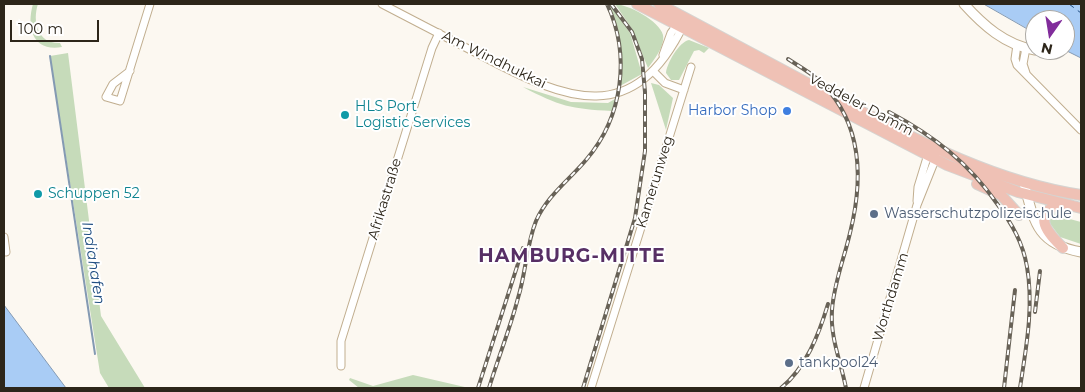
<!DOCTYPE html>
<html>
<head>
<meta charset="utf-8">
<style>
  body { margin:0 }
  #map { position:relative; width:1085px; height:392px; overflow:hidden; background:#fcf8f1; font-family:Montserrat,sans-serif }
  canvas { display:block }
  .frame { position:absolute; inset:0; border:5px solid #2d261a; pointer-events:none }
  .north { position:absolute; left:1025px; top:10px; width:50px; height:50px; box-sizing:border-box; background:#fff; border:1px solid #aba8a3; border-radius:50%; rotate:193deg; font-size:14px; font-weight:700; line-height:20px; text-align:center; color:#2d261a }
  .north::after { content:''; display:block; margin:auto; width:18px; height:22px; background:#812c9b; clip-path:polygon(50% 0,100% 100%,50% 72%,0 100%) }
  .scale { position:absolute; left:10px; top:20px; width:89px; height:22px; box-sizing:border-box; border:2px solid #2d261a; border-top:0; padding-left:6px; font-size:15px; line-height:18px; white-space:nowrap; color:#2d261a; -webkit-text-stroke:4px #fff; paint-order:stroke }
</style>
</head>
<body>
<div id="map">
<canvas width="1085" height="392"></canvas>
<div class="frame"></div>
<div class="north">N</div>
<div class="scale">100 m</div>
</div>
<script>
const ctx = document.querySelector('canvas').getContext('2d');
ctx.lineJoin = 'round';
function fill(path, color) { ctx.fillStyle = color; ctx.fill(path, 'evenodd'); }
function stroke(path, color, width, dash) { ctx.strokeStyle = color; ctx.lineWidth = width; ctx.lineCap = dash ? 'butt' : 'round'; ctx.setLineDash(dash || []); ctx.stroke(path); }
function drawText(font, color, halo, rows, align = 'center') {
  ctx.font = font + ' Montserrat,sans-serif'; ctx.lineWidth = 4; ctx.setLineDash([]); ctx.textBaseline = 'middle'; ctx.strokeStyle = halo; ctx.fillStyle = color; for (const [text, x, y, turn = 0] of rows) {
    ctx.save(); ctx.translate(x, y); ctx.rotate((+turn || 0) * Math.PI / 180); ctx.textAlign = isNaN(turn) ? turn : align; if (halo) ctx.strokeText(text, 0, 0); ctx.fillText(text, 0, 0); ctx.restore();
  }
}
const green = new Path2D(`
  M33,4h5c-6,18 0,40 22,39l2,4c-29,5 -36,-19 -29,-43z
  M610,4l20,29 12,41 -22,12 -1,-47z
  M615,4c12,0 45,17 48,31 2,11 -9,25 -15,33l-16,-39z
  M689,40l20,8 -5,5 -5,-3 -5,1 -15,29h-8l-5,-7c1,-10 13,-31 23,-33z
  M68,53l33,263 44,72h-36l-9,-15 -50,-317z
  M651,83l8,2 14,13 -7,32z
  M523,87l48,15 37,1 7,-4 -3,12c-41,-2 -53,-5 -89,-24z
  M1056,209h5l5,9 15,4v22l-21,-7 -12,-16z
  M413,375l56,13h-110l-10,-8 1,-2 23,8z`);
const water = new Path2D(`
  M984,4h97v54l-16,-8v-30h-30v13z
  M4,305l62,83h-62z`);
const stream = new Path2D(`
  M50,56l45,298`);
const ferry = new Path2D(`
  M1069,4l12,9`);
const minor = new Path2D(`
  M382,4c34,18 68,35 102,53 83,44 150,71 200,-33
  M1017,45l-2,14 2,6 64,65
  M663,55l8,-22 8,-11
  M130,71l-17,13 -7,13 14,4 30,-97
  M653,71l12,12 19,7
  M1026,73l-3,-9 3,-16
  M917,201l1,-14 11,-36
  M4,237l2,15
  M341,366v-25l91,-293 7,-15
  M591,388l100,-321
  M864,388l53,-183 20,-50`);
const tertiary = new Path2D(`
  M964,4c19,21 41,41 71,46
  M1024,183c10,39 13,61 57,69`);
const primary = new Path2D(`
  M637,4l310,161 71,27 63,16
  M659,4c60,32 120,64 180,96 77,40 156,82 242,95
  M977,184l24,11 18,20
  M1060,203c-29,13 -12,30 3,45`);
const rail = new Path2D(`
  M788,59c9,6 20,12 28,19 46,40 48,99 34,155 -6,26 -16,50 -18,77 -2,28 9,52 14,78
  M889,112c45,24 80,51 109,93 14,19 25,38 29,62 7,40 -1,81 -7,121
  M1035,312l5,-41
  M478,388l45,-140
  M489,388c9,-30 21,-59 29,-90 8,-25 8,-52 18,-77 11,-25 33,-41 50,-61 37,-43 45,-105 21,-156
  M583,388l52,-170 10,-67v-59l-3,-33 -10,-27 -21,-28
  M781,388c25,-20 38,-54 47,-84
  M1004,388l11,-98`);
const markers = [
  [787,111,5,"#3f7fe0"],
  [345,115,5,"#0f9aa8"],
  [38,194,5,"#0f9aa8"],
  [874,214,5,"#5c6f8a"],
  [789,363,5,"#5c6f8a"]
];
const streetNames = [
  ["Am Windhukkai",494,60,26],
  ["Veddeler Damm",861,105,28],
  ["Kamerunweg",655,182,-73],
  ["Afrikastraße",385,199,-73],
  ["Worthdamm",891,297,-73]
];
const cultureNames = [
  ["HLS Port",355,107],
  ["Logistic Services",355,123],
  ["Schuppen 52",48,194]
];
const shopNames = [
  ["Harbor Shop",777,111]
];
const serviceNames = [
  ["Wasserschutzpolizeischule",884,214],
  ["tankpool24",799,363]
];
const waterNames = [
  ["Indiahafen",93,263,81]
];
const districtNames = [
  ["HAMBURG-MITTE",572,256]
];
fill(green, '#c6dbba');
fill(water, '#a9ccf5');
stroke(water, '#849ab3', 1);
stroke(stream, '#849ab3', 2);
stroke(ferry, '#214f82', 1, [6, 5]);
stroke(minor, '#c1ae8f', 9);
stroke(tertiary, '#c1ae8f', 11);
stroke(primary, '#d5d4d1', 12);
stroke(minor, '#fff', 7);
stroke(tertiary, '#fff', 9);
stroke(primary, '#efc1b5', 10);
stroke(rail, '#686257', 4);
stroke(rail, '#fff', 2, [5.5]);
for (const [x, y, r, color] of markers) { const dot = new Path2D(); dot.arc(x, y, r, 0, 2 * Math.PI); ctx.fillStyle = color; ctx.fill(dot); stroke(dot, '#fff', 2); }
drawText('14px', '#2d261a', '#fff', streetNames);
drawText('14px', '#0d838f', '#fff', cultureNames, 'left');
drawText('14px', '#366cbe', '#fff', shopNames, 'right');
drawText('14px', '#4e5e75', '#fff', serviceNames, 'left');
drawText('italic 15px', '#214f82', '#fff', waterNames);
ctx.letterSpacing = '1px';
drawText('bold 19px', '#572f65', '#fff', districtNames);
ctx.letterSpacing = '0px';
</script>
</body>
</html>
